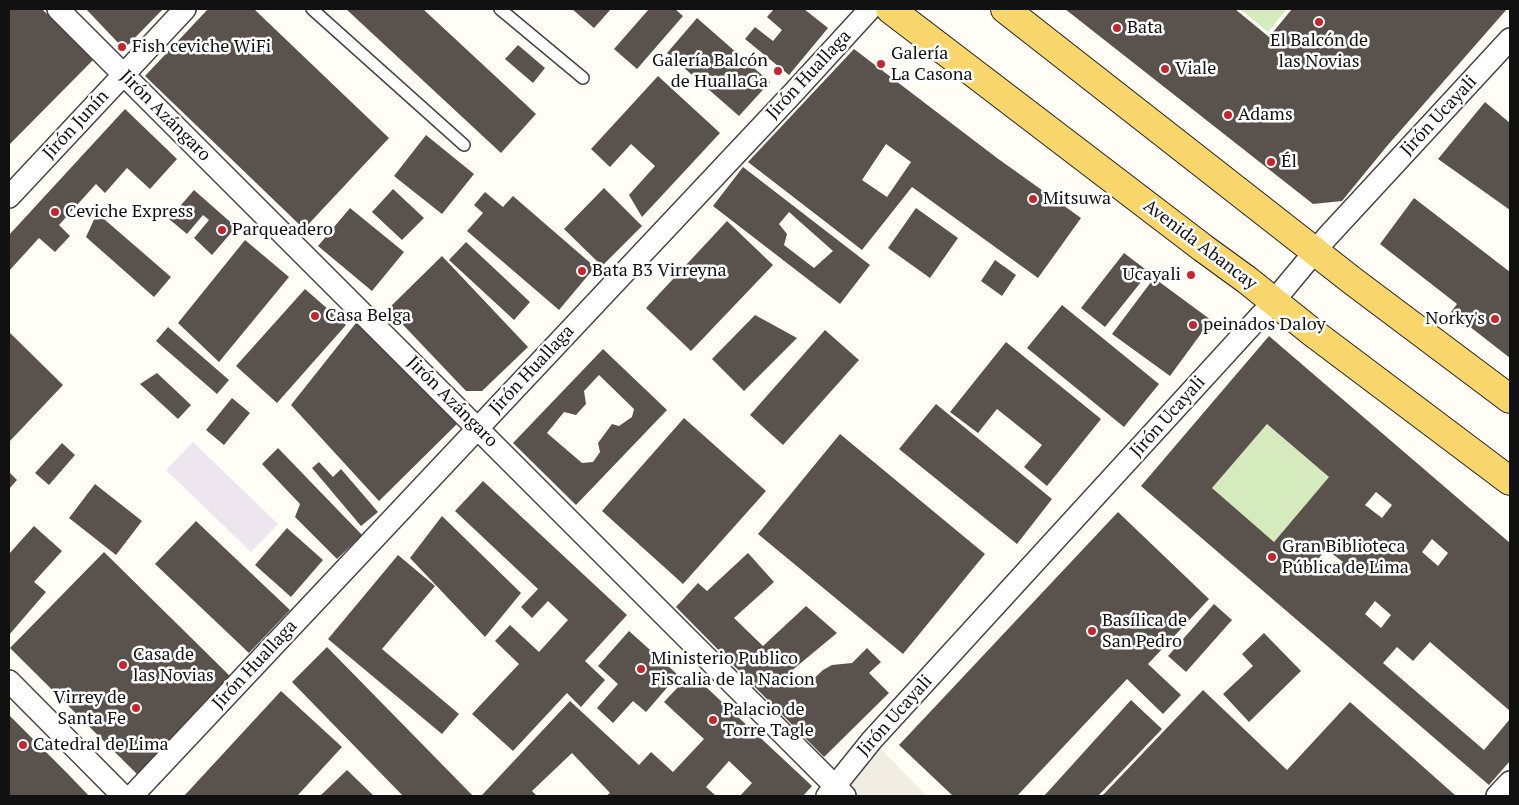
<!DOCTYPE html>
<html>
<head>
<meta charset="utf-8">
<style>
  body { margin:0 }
  #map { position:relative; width:1519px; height:805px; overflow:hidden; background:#fffdf5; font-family:"PT Serif",serif }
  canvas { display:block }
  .frame { position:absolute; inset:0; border:10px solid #111; pointer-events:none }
</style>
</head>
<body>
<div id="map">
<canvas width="1519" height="805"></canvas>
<div class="frame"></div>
</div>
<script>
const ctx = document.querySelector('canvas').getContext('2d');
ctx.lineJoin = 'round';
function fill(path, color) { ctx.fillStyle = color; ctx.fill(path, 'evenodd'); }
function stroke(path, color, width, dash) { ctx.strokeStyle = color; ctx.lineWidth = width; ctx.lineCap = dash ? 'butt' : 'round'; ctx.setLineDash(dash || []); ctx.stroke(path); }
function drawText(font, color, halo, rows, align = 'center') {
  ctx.font = font + ' "PT Serif",serif'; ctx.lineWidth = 5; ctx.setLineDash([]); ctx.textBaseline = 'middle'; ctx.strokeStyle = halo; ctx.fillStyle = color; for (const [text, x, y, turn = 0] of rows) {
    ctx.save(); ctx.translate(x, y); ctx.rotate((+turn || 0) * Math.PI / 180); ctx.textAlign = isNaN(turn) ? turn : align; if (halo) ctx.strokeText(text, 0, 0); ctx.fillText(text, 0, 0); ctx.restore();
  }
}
const industrial = new Path2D(`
  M193,442l85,82 -27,28 -85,-82z`);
const green = new Path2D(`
  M1240,9h47l-19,23z
  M1267,424l62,53 -55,65 -62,-54z`);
const plaza = new Path2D(`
  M872,740l55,56h-100z`);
const building = new Path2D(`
  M9,9h33l51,51 -84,85z
  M86,9h77l-39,40z
  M208,9h46l135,129 -85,91 -159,-153z
  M346,9h77l113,105 -35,39z
  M572,9h39l-17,19z
  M649,9h26l8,7 -46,53 -23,-20z
  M774,9h30l24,19 -39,47 -44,-36 10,-12 18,14 9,-11 -15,-13z
  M1065,9h170l34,28 23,-28h215l-120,137 -45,55 -29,3z
  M697,18l73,64 -31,34 -72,-63z
  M518,45l27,23 -12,15 -28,-24z
  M854,49l143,109 84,60 -43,60 -126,-91 -50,63 -114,-88zM886,144l25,18 -24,35 -25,-17z
  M658,76l62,57 -78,84 -13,-22 26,-29 -24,-22 -21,23 -19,-18z
  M1485,102l25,21v87l-72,-51z
  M125,109l52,50 -27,30 -23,-21 -22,25 -9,-9 -37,41 11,11 -15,16 -16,-14 -30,33v-36z
  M426,135l48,39 -32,40 -48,-38z
  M743,167l127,98 -30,39 -127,-98zM789,212l44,39 -19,17 -30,-23 3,-11 -8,-10z
  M604,188l38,38 -40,40 -38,-37z
  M393,189l31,29 -22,22 -30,-28z
  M194,190l42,37 -24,28 -18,-17 15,-18 -6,-5 -16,19 -18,-15z
  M485,192l18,15 10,-11 82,71 -36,43 -92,-79 16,-18 -9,-8z
  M1414,198l96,74v86l-59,-46 6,-8 -77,-60z
  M350,208l54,44 -32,39 -54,-45z
  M916,208l42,30 -28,40 -42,-30z
  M97,213l74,64 -17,20 -68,-60z
  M727,221l46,44 -82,86 -45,-43z
  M245,240l44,37 -70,85 -41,-39z
  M466,242l64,60 -16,18 -65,-60z
  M1124,253l25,19 -44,55 -24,-19z
  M442,256l86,91 -46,44h-16l-78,-82z
  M995,260l21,15 -14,21 -21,-15z
  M1154,278l57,42 -41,56 -58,-42z
  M305,289l41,36 -69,78 -41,-37z
  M1062,305l97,79 -35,43 -97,-79z
  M755,315l42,23 -53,53 -32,-32z
  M356,323l101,101 -78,77 -88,-96z
  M168,327l61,53 -12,14 -61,-53z
  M825,330l34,30 -76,85 -33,-30z
  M9,332l54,53 -54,57z
  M1269,336l241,207v168l-80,-69 -17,19 -16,-14 -14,16 101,87 26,-31v42l-21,24 -348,-299zM1267,424l62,53 -55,65 -62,-54zM1376,492l16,13 -10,13 -17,-13zM1432,539l16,14 -10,13 -16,-14zM1326,549l17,13 -11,13 -16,-13zM1375,601l16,14 -10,13 -16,-14z
  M1006,342l95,77 -54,67 -23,-19 18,-22 -45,-36 -19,24 -28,-21z
  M603,349l64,61 -91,95 -63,-62zM599,375l35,34 -2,8 -13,9 -7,-2 -14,19 2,9 -7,10 -11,1 -35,-30 17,-21 12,3 10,-11 -2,-13z
  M157,373l34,32 -13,14 -38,-35z
  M232,398l18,15 -26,32 -18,-15z
  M936,404l116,95 -35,45 -118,-95z
  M684,418l82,73 -83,93 -81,-73z
  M840,434l145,120 -82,100 -145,-120z
  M62,443l13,12 -26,30 -14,-12z
  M278,448l84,87 -25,24 -42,-42 5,-13 -38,-40z
  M319,462l14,15 8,-8 37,43 -17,14 -49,-58z
  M9,472l8,8 -8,9z
  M483,481l144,134 -42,46 20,19 -24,27 -14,-14 -54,58 -41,-37 47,-50 -24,-23 15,-16 29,27 29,-32 -20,-19 -16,17 -11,-11 17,-18 -83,-78z
  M95,484l47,37 -26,34 -47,-37z
  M1118,512l91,87 -61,65 33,31 -18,19 -36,-35 -110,117h-64l-54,-51z
  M442,516l79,77 -36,44 -75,-79z
  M196,521l94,89 -41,43 -94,-89z
  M34,526l28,25 -28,31 12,10 -37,43v-81z
  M287,528l36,32 -32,37 -36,-32z
  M104,552l131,129 -94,97 -131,-130z
  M748,553l26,29 -40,36 29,28 43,-40 31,27 -47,39 15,15 18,-17 9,-5 20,-2 15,-15 14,14 -12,11 20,20 -65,64 -148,-150 22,-24 9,8z
  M398,555l37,31 -53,63 77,65 -17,20 -114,-95z
  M1214,604l18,16 -46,52 -18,-16z
  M629,631l49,44 -32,37 -13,-11 -20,22 -16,-15 21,-24 -20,-18z
  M1264,633l37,38 -52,51 -26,-28 30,-28 -11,-12z
  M327,647l146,149h-70l-111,-114z
  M691,673l121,113 -9,10h-63l12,-13 -23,-22 -23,26 10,9h-110l4,-3 -38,-40 -40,38 5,5h-53l-2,-1 88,-94 69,64 12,-13 22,20 31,-33 -40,-37z
  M1203,690l84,80 63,-68 106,94h-354z
  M281,691l61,56 -44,48 2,1h-116z
  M1131,700l31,29 -64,67h-54z
  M9,715l59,59 21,22h-80z
  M347,770l27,26h-54z`);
const lane = new Path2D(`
  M312,9l152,136
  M500,9l83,69`);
const street = new Path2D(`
  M58,9l787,787
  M9,197l176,-188
  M9,681l114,115
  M132,796l663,-705 75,-82
  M827,796l45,-56 401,-438 54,-65 183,-198
  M1497,796l13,-14`);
const primary = new Path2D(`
  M890,9l313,239 44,32 65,52 198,149
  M1005,9l349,273 156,117`);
const markers = [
  [1319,22,5,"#c4262e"],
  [1117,28,5,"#c4262e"],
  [122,47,5,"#c4262e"],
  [881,64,5,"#c4262e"],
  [1165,69,5,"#c4262e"],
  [778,71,5,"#c4262e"],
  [1228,115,5,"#c4262e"],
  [1271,162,5,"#c4262e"],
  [1033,199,5,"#c4262e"],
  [55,212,5,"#c4262e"],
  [222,230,5,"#c4262e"],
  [582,271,5,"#c4262e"],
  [1191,275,5,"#c4262e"],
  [315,316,5,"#c4262e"],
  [1495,319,5,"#c4262e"],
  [1193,325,5,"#c4262e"],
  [1272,557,5,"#c4262e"],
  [1092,631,5,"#c4262e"],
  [123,665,5,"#c4262e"],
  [641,669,5,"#c4262e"],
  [136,708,5,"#c4262e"],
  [713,720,5,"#c4262e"],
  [23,745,5,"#c4262e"]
];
const poiNames = [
  ["Bata",1127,28],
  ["El Balcón de",1319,41,"center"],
  ["las Novias",1319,62,"center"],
  ["Fish ceviche WiFi",132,47],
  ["Galería",891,54],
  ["La Casona",891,75],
  ["Galería Balcón",768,61,"right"],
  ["de HuallaGa",768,82,"right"],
  ["Viale",1175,69],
  ["Adams",1238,115],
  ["Él",1281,162],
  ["Mitsuwa",1043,199],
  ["Ceviche Express",65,212],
  ["Parqueadero",232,230],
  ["Bata B3 Virreyna",592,271],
  ["Ucayali",1181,275,"right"],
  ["Casa Belga",325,316],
  ["Norky's",1485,319,"right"],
  ["peinados Daloy",1203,325],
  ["Gran Biblioteca",1282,547],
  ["Pública de Lima",1282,568],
  ["Basílica de",1102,621],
  ["San Pedro",1102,642],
  ["Casa de",133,655],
  ["las Novias",133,676],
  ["Ministerio Publico",651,659],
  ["Fiscalia de la Nacion",651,680],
  ["Virrey de",126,698,"right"],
  ["Santa Fe",126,719,"right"],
  ["Palacio de",723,710],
  ["Torre Tagle",723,731],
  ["Catedral de Lima",33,745]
];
const streetNames = [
  ["Jirón Huallaga",809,75,-47],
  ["Jirón Azángaro",165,116,45],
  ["Jirón Ucayali",1439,116,-47],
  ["Jirón Junín",76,125,-47],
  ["Avenida Abancay",1200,245,37],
  ["Jirón Huallaga",532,370,-47],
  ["Jirón Azángaro",452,402,45],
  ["Jirón Ucayali",1168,417,-48],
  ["Jirón Huallaga",255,665,-47],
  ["Jirón Ucayali",895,716,-48]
];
fill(industrial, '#eee6ef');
fill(green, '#d5ebbd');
fill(plaza, '#f1ede2');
fill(building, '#5a524d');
stroke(lane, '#444', 14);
stroke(street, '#444', 24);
stroke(primary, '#222', 30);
stroke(lane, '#fff', 11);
stroke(street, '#fff', 21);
stroke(primary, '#f9d66b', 28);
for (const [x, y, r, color] of markers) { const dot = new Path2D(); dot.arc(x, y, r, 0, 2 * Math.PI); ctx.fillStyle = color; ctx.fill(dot); stroke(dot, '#fff', 2); }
drawText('18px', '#111', '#fff', poiNames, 'left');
drawText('18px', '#111', '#fff', streetNames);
</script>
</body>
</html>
